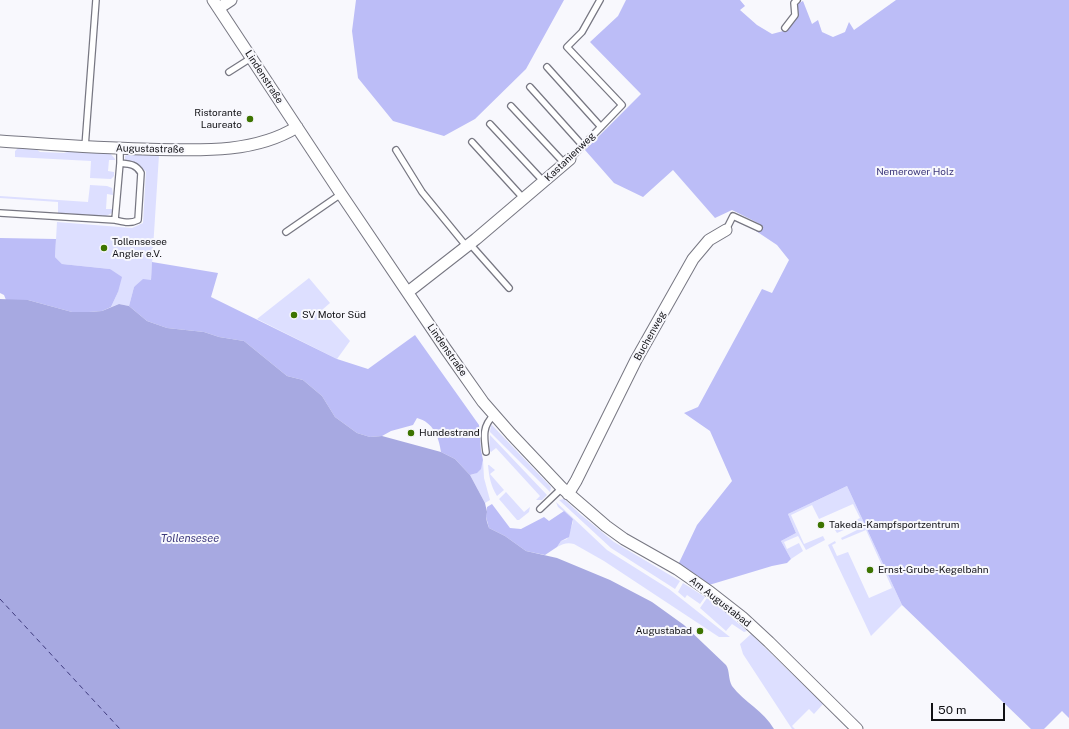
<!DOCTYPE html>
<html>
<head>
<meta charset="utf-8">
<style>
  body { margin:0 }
  #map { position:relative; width:1069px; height:729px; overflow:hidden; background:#f8f8fd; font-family:"Public Sans",sans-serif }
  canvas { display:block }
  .scale { position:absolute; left:931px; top:703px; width:74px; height:18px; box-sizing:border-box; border:2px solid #111115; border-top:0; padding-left:5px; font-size:12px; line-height:14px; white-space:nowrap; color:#111115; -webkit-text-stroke:3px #f8f8fd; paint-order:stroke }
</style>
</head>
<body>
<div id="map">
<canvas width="1069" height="729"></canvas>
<div class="scale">50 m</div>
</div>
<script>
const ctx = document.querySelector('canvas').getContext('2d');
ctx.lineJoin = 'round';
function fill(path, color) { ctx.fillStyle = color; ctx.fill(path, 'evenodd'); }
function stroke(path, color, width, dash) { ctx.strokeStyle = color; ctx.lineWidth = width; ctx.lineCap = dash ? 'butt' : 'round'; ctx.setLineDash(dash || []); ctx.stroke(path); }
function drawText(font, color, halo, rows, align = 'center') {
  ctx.font = font + ' "Public Sans",sans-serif'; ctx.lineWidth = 4; ctx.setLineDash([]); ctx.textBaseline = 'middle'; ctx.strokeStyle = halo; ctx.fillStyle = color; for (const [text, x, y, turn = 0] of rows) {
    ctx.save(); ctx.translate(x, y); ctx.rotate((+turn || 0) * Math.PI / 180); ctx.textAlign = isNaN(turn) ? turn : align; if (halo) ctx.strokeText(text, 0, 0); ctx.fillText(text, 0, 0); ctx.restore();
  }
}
const green = new Path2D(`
  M18,148l18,1 4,3 24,1 6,-2 39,1 6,7v1h-6l-1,11 6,1v4l-3,3 -21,-1 1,-17 -76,-4v-6z
  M131,153l28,2 -8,125 -17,7 -5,19 -10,-2 -8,3 7,-15 -8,-23 -48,-5 -7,-7 2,-35 75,6 11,-5 3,-52 -3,-1c-4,-7 -9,-8 -17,-9l-1,-2v-3z
  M90,185l17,1 5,2 1,7 -6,-1 -1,15h6v4l-6,3 -48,-3v-11l-58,-4v-2l88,6z
  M309,278l21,25 -8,7 28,31 -13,18 -80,-40z
  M491,424l60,63 -1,5 -60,-60z
  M490,435l57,60 -5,5h-6l4,-4 -44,-48 -5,4 -2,-2z
  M483,460l1,18 6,22 -5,3 -15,-28c9,-2 11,-6 13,-15z
  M488,465h1l6,5 -5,4 14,16 -7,6c-6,-10 -8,-19 -9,-31z
  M847,486l55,119 -31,31 -43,-91 7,-4 1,2 -4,2 5,11 11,-4 21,46 23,-10 -26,-58 -24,10 -1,-2 18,-9 -2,-5 -20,9 -2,-3 25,-12 -7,-14 -34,15 -7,-14 -21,10 13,29 19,-8 2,4 -19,10 -8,-14 -14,6 3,7 12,-6 4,8 -12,8 -10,-18 15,-8 -8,-19z
  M506,492l18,20 6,-5 -1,5 -10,8h-2l-18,-21z
  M564,499l16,15 34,28 66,39 -5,8 -64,-41 -52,-48z
  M556,502l51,48 62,39 61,48h-11l-115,-76 -30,-17c-7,-2 -11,0 -17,3l4,-6 6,-2 6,-17v-3l-15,-12z
  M683,583l22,14 -5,7 -13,-9 -2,3 -7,-6z
  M707,598l14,10 26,23 -3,1 -12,-8 -6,7 -26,-23z
  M751,634l72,70 -9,10 -5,-5 -17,17 3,3h-3l-49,-75 -3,-10z`);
const forest = new Path2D(`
  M356,0h208l-38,69 -51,50 -31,17 -51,-15 -35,-43 -6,-47z
  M626,0h114l5,6 -5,4 17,15 15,9 15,-4 11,-13 -1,-13 6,-3 9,23 6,-4 4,12 11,5 12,-5 4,-10 5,8 42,-30h173v718l-7,-7 -18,18h-13l-129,-124 -55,-119 -59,28 8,19 -15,8 10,18 -4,4 -15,3 -63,19 -31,-20 19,-40 35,-44 -22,-50 -26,-18 14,-6 64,-118 10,4 17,-33 -12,-15 -21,-14 4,-7 -28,-14 -17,8 -42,-48 -30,27 -29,-14 -29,-33 56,-56 -51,-52 28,-26z
  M0,238l56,1 -1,18 7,7 48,5 12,8 -4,15 -7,15 -9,4 -13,1h-17l-44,-12h-22l-2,-5 -4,-2z
  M152,262l66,11 -7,24 126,62 31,10 47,-34 64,90 2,25 2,10 -2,9 -4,4 -7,2 -15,-16 -14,-7c-2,-15 -8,-30 -24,-34l-4,7 -22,6 -9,5 -12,1 -13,-4 -22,-16 -13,-21 -19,-16 -16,-4 -43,-35 -25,-4 -15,-5 -37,-4 -20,-7 -18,-15 5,-19 9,-8 8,1z
  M492,504l18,24 11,1 23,-12 5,4 15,-10 9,8 -4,18 -8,4 -4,6 -12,8 -19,-4 -21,-15 -16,-8 -3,-11 1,-10z`);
const water = new Path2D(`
  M0,299l28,1 44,12h17l13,-1 17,-7 10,2 18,15 20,7 37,4 15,5 25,4 43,35 16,4 19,16 13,21 22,16 13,4 12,-1 59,16 14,7 15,16 15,28 2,9 -1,5 1,5 2,6 16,8 21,15 31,7 53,22 42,22 32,23 42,40c4,6 2,14 6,21 12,16 32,25 42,43h-774z`);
const ferry = new Path2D(`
  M0,599l120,130`);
const service = new Path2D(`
  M785,28l10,-13 -1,-12 3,-3
  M547,67l54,60
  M229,72l22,-14
  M530,87l53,59
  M511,106l54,58
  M490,124l54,58
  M472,142l52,57
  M85,147l11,-147
  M396,150l26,42 45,55
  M570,159l52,-54 -55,-58 15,-15 18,-32
  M0,213l115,7c9,2 15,4 23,0l3,-47c-5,-9 -12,-9 -21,-10v-15
  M115,220l5,-57
  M726,230l7,-14 26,12
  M286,232l55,-38
  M470,244l39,44
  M486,452c-2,-15 -4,-26 8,-37
  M540,509l22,-21`);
const minor = new Path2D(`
  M213,0l128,194 104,154 38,54 28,32 51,54 44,38 18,13 53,30 33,23 32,25 27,25 88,87
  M219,8l12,-8
  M0,141c47,3 95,7 143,8 50,1 109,6 154,-22
  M408,292l68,-53 94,-80
  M568,494l8,-13 60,-121 57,-101 16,-19 17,-10`);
const markers = [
  [250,119,4,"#3d7400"],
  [104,248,4,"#3d7400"],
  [294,315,4,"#3d7400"],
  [411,433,4,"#3d7400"],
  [821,525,4,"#3d7400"],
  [870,570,4,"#3d7400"],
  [700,631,4,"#3d7400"]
];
const streetNames = [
  ["Lindenstraße",264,77,57],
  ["Augustastraße",150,149,1],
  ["Kastanienweg",570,157,-44],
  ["Buchenweg",650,336,-61],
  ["Lindenstraße",447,350,55],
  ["Am Augustabad",720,602,38]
];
const poiNames = [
  ["Ristorante",242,113,"right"],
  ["Laureato",242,125,"right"],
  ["Tollensesee",112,242],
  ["Angler e.V.",112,254],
  ["SV Motor Süd",302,315],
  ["Hundestrand",419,433],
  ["Takeda-Kampfsportzentrum",829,525],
  ["Ernst-Grube-Kegelbahn",878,570],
  ["Augustabad",692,631,"right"]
];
const parkNames = [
  ["Nemerower Holz",915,172]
];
const waterNames = [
  ["Tollensesee",190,539]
];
fill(green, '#dddfff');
fill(forest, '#bcbdf7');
fill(water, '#a7a9e1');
stroke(ferry, '#3d397c', 1, [5, 4]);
stroke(service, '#777782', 8);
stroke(minor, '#777782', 13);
stroke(service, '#fff', 5.5);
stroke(minor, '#fff', 11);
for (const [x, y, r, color] of markers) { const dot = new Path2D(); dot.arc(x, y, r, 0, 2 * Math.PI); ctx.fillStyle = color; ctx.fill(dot); stroke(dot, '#f8f8fd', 1.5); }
drawText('10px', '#111115', '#f8f8fd', streetNames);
drawText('10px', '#111115', '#f8f8fd', poiNames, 'left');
drawText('10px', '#3d387c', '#f8f8fd', parkNames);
drawText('italic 11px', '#3d397c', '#f8f8fd', waterNames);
</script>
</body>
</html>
